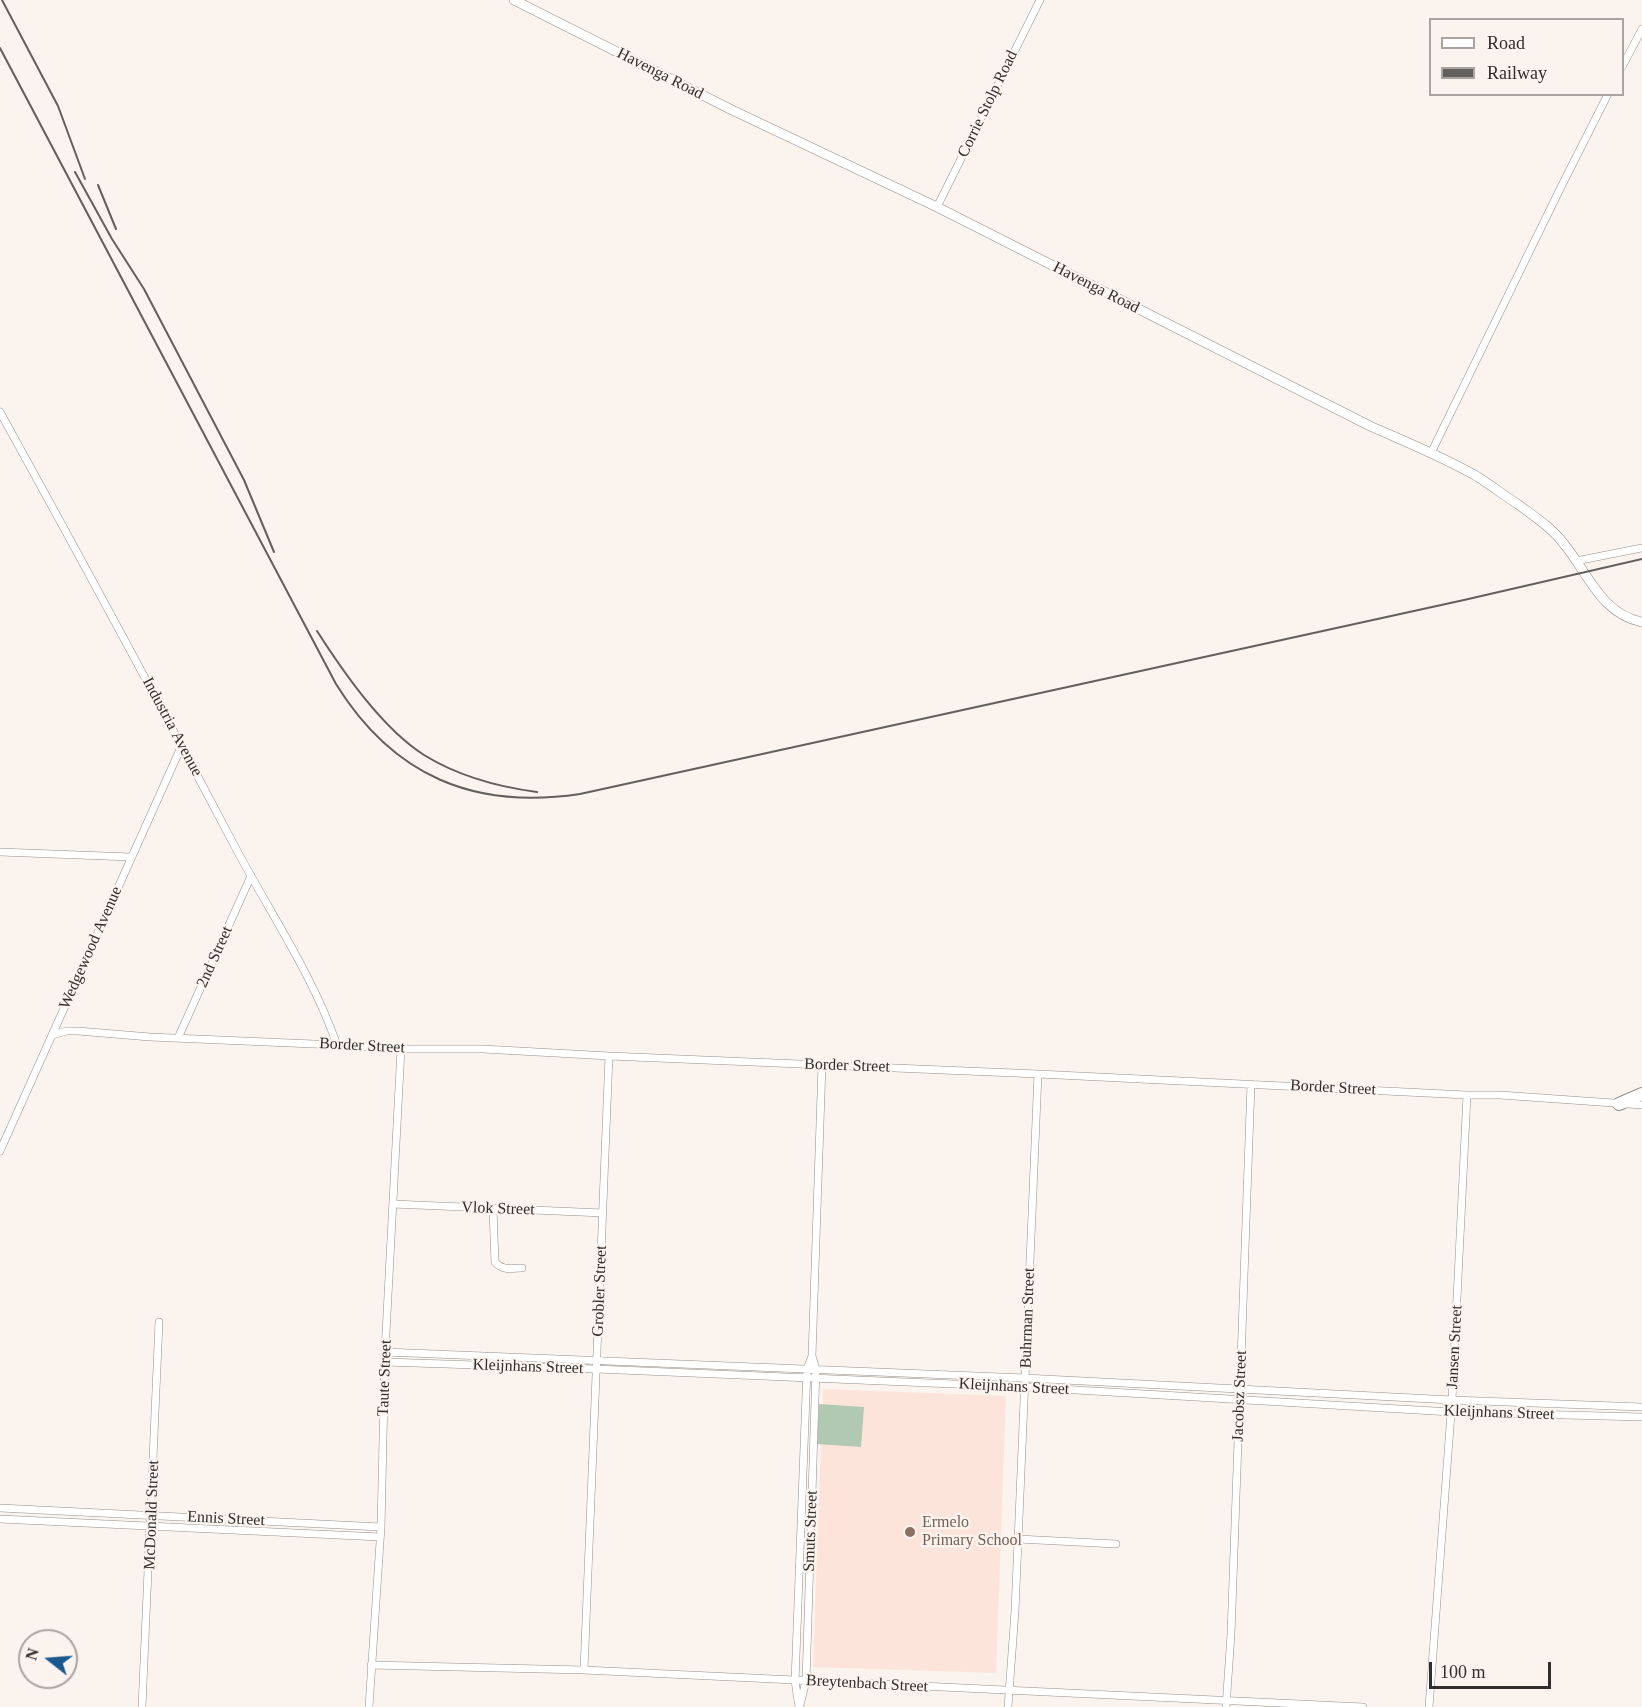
<!DOCTYPE html>
<html>
<head>
<meta charset="utf-8">
<style>
  body { margin:0 }
  #map { position:relative; width:1642px; height:1707px; overflow:hidden; background:#faf3ee; font-family:"Times New Roman",serif }
  canvas { display:block }
  .legend { position:absolute; left:1429px; top:18px; width:195px; height:78px; box-sizing:border-box; background:#faf3ee; border:2px solid #aaa4a1; margin:0; padding:8px 10px; list-style:none; font-size:18px; color:#312e2d }
  .legend li { display:flex; align-items:center; gap:12px; height:30px }
  .legend b { width:30px; border:2px solid #aaa4a1 }
  .north { position:absolute; left:18px; top:1629px; width:60px; height:60px; box-sizing:border-box; background:#faf3ee; border:2px solid #aaa4a1; border-radius:50%; rotate:287deg; font-size:16px; font-weight:700; line-height:24px; text-align:center; color:#312e2d }
  .north::after { content:''; display:block; margin:auto; width:21px; height:27px; background:#19598e; clip-path:polygon(50% 0,100% 100%,50% 72%,0 100%) }
  .scale { position:absolute; left:1429px; top:1662px; width:122px; height:27px; box-sizing:border-box; border:3px solid #312e2d; border-top:0; padding-left:8px; font-size:18px; line-height:21px; white-space:nowrap; color:#312e2d; -webkit-text-stroke:4px #faf3ee; paint-order:stroke }
</style>
</head>
<body>
<div id="map">
<canvas width="1642" height="1707"></canvas>
<ul class="legend">
<li><b style="height:8px;background:#fff"></b>Road</li>
<li><b style="height:8px;background:#635f5d"></b>Railway</li>
</ul>
<div class="north">N</div>
<div class="scale">100 m</div>
</div>
<script>
const ctx = document.querySelector('canvas').getContext('2d');
ctx.lineJoin = 'round';
function fill(path, color) { ctx.fillStyle = color; ctx.fill(path, 'evenodd'); }
function stroke(path, color, width, dash) { ctx.strokeStyle = color; ctx.lineWidth = width; ctx.lineCap = dash ? 'butt' : 'round'; ctx.setLineDash(dash || []); ctx.stroke(path); }
function drawText(font, color, halo, rows, align = 'center') {
  ctx.font = font + ' "Times New Roman",serif'; ctx.lineWidth = 4.5; ctx.setLineDash([]); ctx.textBaseline = 'middle'; ctx.strokeStyle = halo; ctx.fillStyle = color; for (const [text, x, y, turn = 0] of rows) {
    ctx.save(); ctx.translate(x, y); ctx.rotate((+turn || 0) * Math.PI / 180); ctx.textAlign = isNaN(turn) ? turn : align; if (halo) ctx.strokeText(text, 0, 0); ctx.fillText(text, 0, 0); ctx.restore();
  }
}
const industrial = new Path2D(`
  M823,1389l183,7 -10,277 -183,-6z`);
const green = new Path2D(`
  M819,1404l45,3 -3,40 -44,-3z`);
const street = new Path2D(`
  M1622,67l20,-38
  M937,207l103,-207
  M0,412c79,143 157,287 233,431 35,67 79,130 104,202
  M1431,453l130,-266 47,-93
  M1576,561l66,-13
  M0,852l131,5
  M52,1035l15,-4h11l72,6 187,8 64,4h82l126,7 429,18 429,21h33l142,10
  M178,1038l73,-162
  M0,1151l182,-406
  M393,1204l210,9
  M493,1209l2,53c7,9 17,6 27,6
  M385,1352l640,26 427,22 190,7
  M385,1362l211,7 429,18 426,25 191,5
  M0,1508l381,19
  M0,1519l380,18
  M1018,1539l98,5
  M371,1665l213,5 779,37
  M584,1670l25,-614
  M800,1705l6,-24 10,-312 -4,-13
  M142,1707l17,-385
  M369,1707l12,-180 4,-175 16,-303
  M799,1707l-4,-26 12,-312 5,-13 10,-291
  M1008,1707l7,-96 23,-537
  M1226,1707l5,-73 20,-550
  M1429,1707l23,-307 15,-305`);
const secondary = new Path2D(`
  M514,0l218,110 205,97 433,219c36,16 74,31 108,51 14,9 27,19 41,28 16,12 33,23 45,39 24,29 37,70 78,78`);
const highway = new Path2D(`
  M1619,1104l23,-10`);
const rail = new Path2D(`
  M2,0l56,106 27,73
  M0,48l336,636c57,92 138,126 244,110l884,-194 178,-41
  M75,172l37,67 32,50 100,191 30,72
  M98,185l18,44
  M317,631c27,42 65,97 107,124 34,21 75,32 113,37`);
const markers = [
  [910,1532,6,"#8d6e63"]
];
const streetNames = [
  ["Havenga Road",660,74,27],
  ["Corrie Stolp Road",988,104,-64],
  ["Havenga Road",1096,288,27],
  ["Industria Avenue",172,727,62],
  ["Wedgewood Avenue",91,948,-66],
  ["2nd Street",215,957,-66],
  ["Border Street",362,1046,3],
  ["Border Street",847,1066,2],
  ["Border Street",1333,1088,3],
  ["Vlok Street",498,1209,2],
  ["Grobler Street",600,1291,-88],
  ["Buhrman Street",1028,1318,-88],
  ["Jansen Street",1455,1347,-87],
  ["Kleijnhans Street",528,1367,2],
  ["Taute Street",385,1378,-88],
  ["Kleijnhans Street",1014,1387,3],
  ["Jacobsz Street",1240,1396,-88],
  ["Kleijnhans Street",1499,1413,2],
  ["McDonald Street",152,1515,-88],
  ["Ennis Street",226,1519,3],
  ["Smuts Street",811,1531,-88],
  ["Breytenbach Street",867,1684,3]
];
const educationNames = [
  ["Ermelo",922,1523],
  ["Primary School",922,1541]
];
fill(industrial, '#fde4da');
fill(green, '#b1c9b2');
stroke(street, '#958f8b', 8);
stroke(secondary, '#958f8b', 10);
stroke(highway, '#958f8b', 14);
stroke(street, '#fff', 7);
stroke(secondary, '#fff', 9);
stroke(highway, '#fff', 12);
stroke(rail, '#635f5d', 2);
for (const [x, y, r, color] of markers) { const dot = new Path2D(); dot.arc(x, y, r, 0, 2 * Math.PI); ctx.fillStyle = color; ctx.fill(dot); stroke(dot, '#faf3ee', 2); }
drawText('16px', '#312e2d', '#faf3ee', streetNames);
drawText('16px', '#785e54', '#faf3ee', educationNames, 'left');
</script>
</body>
</html>
